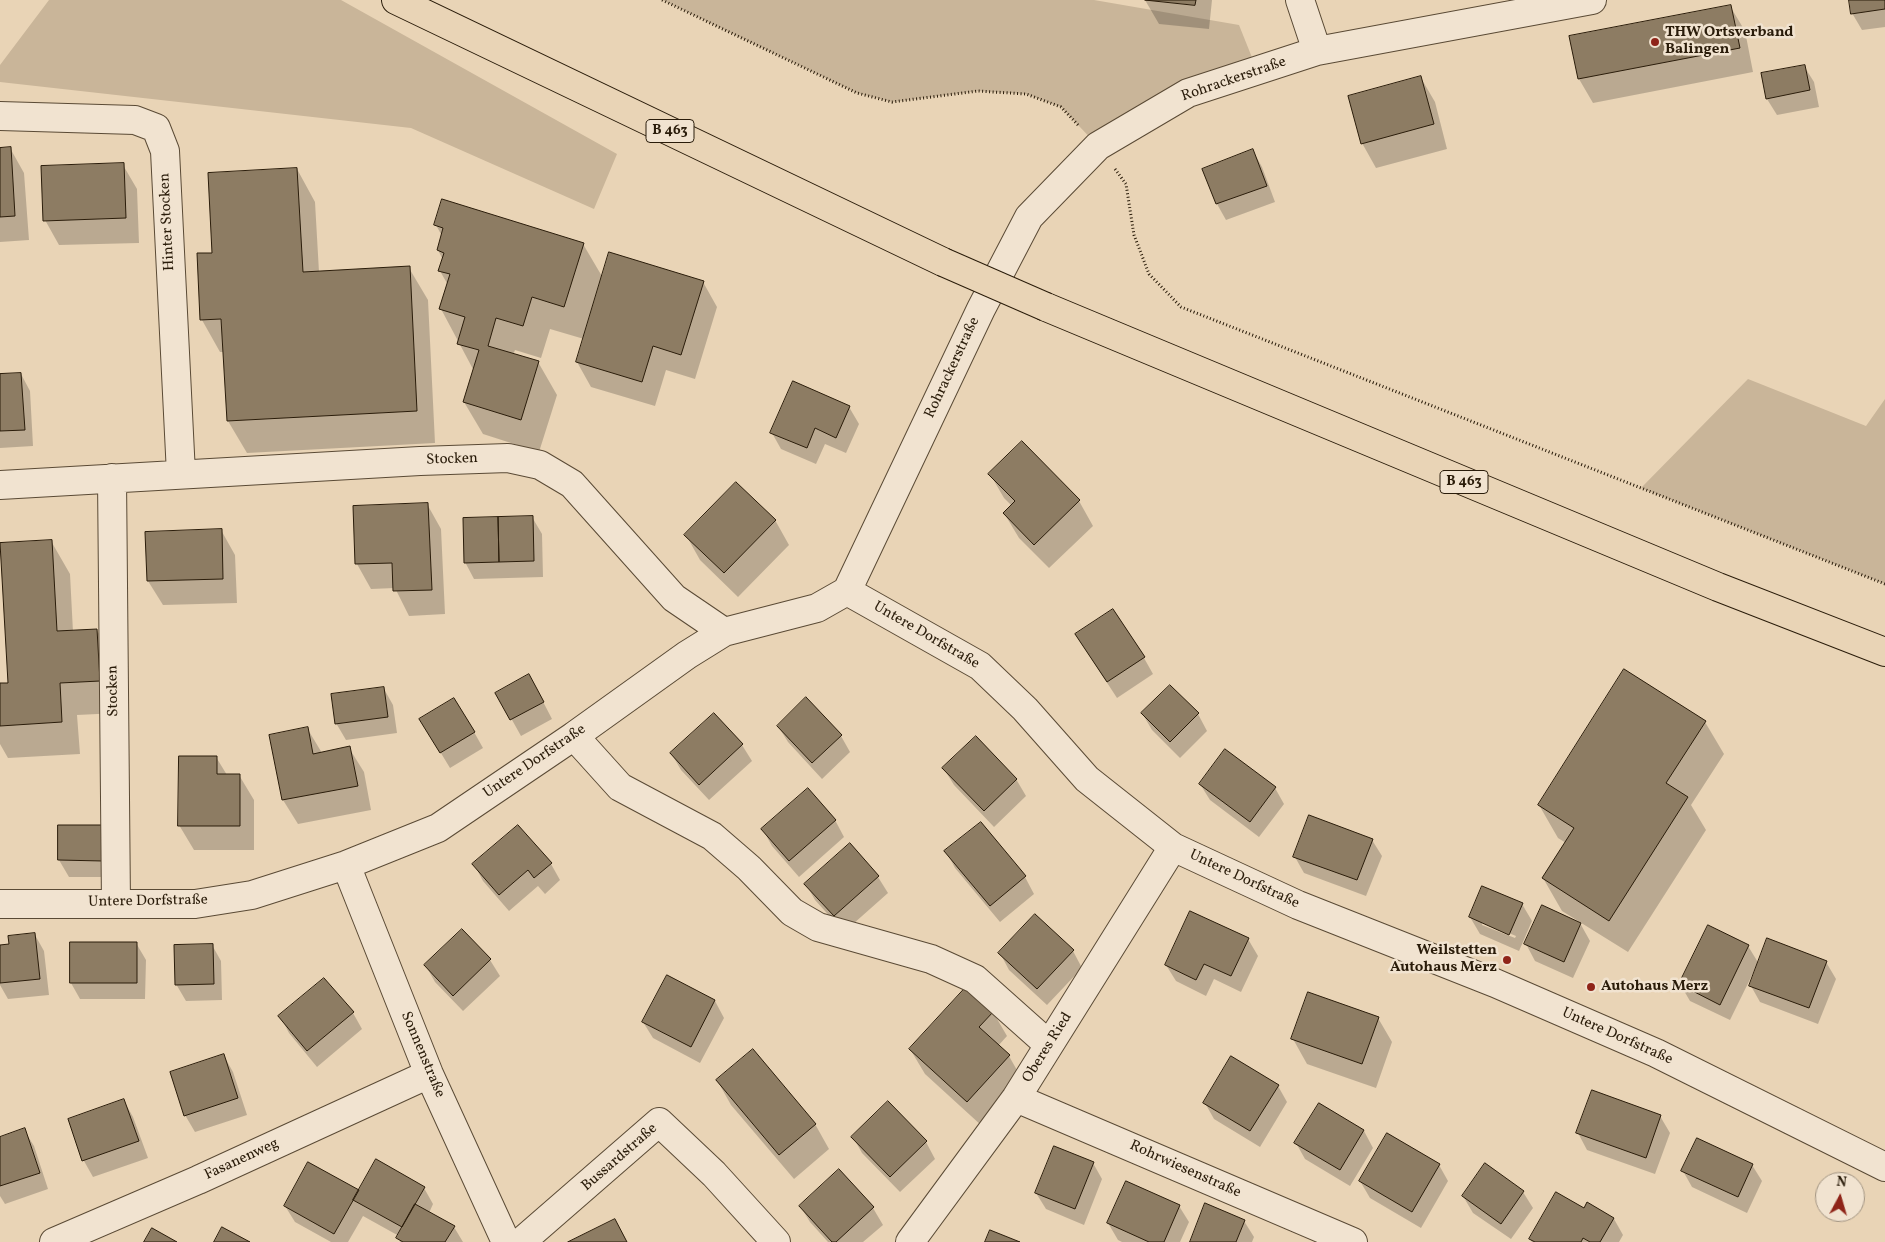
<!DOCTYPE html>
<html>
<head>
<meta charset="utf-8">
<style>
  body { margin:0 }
  #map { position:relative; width:1885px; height:1242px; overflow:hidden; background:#e9d4b6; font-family:Vollkorn,serif }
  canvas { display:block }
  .north { position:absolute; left:1815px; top:1172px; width:50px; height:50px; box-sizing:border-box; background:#f1e3d0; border:1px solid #a19381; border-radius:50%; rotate:6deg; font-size:14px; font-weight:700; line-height:20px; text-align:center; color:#2a1c0a }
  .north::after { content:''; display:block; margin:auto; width:18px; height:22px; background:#8f2418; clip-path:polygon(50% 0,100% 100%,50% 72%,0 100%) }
</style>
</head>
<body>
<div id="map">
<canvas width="1885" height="1242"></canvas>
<div class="north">N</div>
</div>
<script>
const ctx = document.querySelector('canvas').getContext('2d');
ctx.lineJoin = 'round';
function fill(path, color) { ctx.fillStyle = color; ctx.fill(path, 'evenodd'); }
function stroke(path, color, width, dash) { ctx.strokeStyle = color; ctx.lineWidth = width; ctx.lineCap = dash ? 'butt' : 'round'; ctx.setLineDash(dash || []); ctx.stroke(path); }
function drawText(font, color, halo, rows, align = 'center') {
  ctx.font = font + ' Vollkorn,serif'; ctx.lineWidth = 5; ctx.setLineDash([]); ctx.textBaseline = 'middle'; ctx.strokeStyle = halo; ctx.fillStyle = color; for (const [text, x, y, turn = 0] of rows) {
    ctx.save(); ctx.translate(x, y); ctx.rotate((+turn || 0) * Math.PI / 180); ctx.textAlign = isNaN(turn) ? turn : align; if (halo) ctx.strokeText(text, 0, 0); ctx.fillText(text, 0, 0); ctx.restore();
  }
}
const green = new Path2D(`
  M49,0h292l276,154 -23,55 -183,-81 -411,-46v-17z
  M662,0h432l145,25 14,35 -155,86 -37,-39 -35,-13 -48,-3 -86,11 -35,-9z
  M1748,379l118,47 19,-27v185l-244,-96z`);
const shadow = new Path2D(`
  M1145,0h67l-3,29 -50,-5z
  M1850,0h35v27l-23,3 -10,-17z
  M1730,6l15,25 8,41 -160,31 -14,-24z
  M1804,66l10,16 5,25 -42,8 -10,-16z
  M1421,78l14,24 12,47 -71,19 -14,-25z
  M10,148l14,25 5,67 -29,2v-93z
  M1253,151l9,16 13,35 -49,18 -9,-16 -13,-34z
  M123,165l14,24 2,54 -80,2 -14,-25z
  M297,169l18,33 4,70 90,-4 19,32 7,143 -188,10 -19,-32 -4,-69h-4l-18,-32 11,-66z
  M436,225l147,19 20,34 100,4 14,25 -22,72 -29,-9 -11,36 -64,-19 -14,-25 7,-23 -34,-10 -9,29 -26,-8 -2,5 25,7 19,33 -18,57 -56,-18 -19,-32 10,-31 -33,-62 7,-24 -8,-14 3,-11 -5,-10 4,-14z
  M21,374l9,17 3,55 -33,2v-73z
  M849,407l10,17 -13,29 -21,-9 -9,20 -35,-15 -9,-16z
  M990,474l89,27 14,25 -44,42 -30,-30 -15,-25 8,-7 -8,-8z
  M427,504l14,25 4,85 -36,2 -14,-28 -24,1 -14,-25 -3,-57z
  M532,517l10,17 1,43 -69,2 -9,-17z
  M775,520l14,25 -51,52 -38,-37 -14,-25z
  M221,530l14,25 2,48 -74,2 -15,-24z
  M51,541l19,33 3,58 24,-2 18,33 3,50 -41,2 3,39 -72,4 -8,-14v-59l10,-1z
  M1076,635l68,23 9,16 -36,24z
  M384,689l9,16 4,28 -51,7 -10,-17z
  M538,692l14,27 -31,17 -24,-43z
  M1142,713l56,1 9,17 -27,27 -28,-28z
  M1705,722l19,32 -33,51 15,25 -78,122 -66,-41 -19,-33 23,-35 -8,-5 -19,-33z
  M778,726l63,10 9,16 -28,27 -34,-37z
  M307,728l15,25 27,-5 15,24 7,38 -73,14 -15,-24z
  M474,732l9,16 -33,20 -20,-33z
  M742,745l10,16 -43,39 -28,-30 -10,-17z
  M216,757l11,18h12l15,25v50h-60l-15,-25z
  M944,769l72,10 10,17 -32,31 -40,-42z
  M1200,784l75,4 9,16 -25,33 -49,-37z
  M835,820l9,17 -45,40 -27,-31 -9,-16z
  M981,823l44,54 9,17 -34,28 -45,-54 -9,-17z
  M59,826h44l9,51h-43l-10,-17z
  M1372,840l10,16 -16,40 -62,-23 -9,-16z
  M849,845l29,32 10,16 -44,39 -29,-32 -9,-16z
  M474,864h77l9,16 -15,14 -7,-8 -29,25 -26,-30z
  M1522,904l10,17 -13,30 -39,-17 -10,-17zM1482,922l34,14 -1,2 -33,-13z
  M1580,923l10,18 -17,37 -38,-17 -9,-17z
  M462,931l28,29 10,16 -37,35 -28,-29 -9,-16z
  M35,935l9,16 5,44 -41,4 -8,-14v-39l10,-1z
  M1248,939l10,17 -17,36 -27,-13 -8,17 -30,-15 -10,-16z
  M136,943l10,17 -1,39h-65l-9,-16z
  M212,945l9,16 1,39 -36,1 -10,-17z
  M1748,946l11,18 67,-2 10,17 -18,45 -58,-22 -9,-16 7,-19h-2l-26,53 -40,-19 -10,-17z
  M1073,951l9,17 -35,37 -38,-35 -9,-17z
  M667,976l48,25 9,17 -24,45 -47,-25 -10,-16z
  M993,1012l14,24 -9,10 11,10 14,25 -41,45 -57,-52 -15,-25z
  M353,1013l9,16 -45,38 -28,-34 -9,-17z
  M1378,1018l14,24 -16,46 -69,-24 -14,-25z
  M224,1056l9,16 14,43 -52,17 -10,-17z
  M717,1080l98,44 14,25 -35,30 -63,-74z
  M1278,1086l9,16 -27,45 -46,-28 -9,-16z
  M124,1101l9,16 15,41 -55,19 -9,-16 -15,-41z
  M888,1103l38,39 9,17 -35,33 -38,-39 -9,-16z
  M1319,1104l45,27 9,17 -23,38 -45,-27 -9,-16z
  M1660,1116l10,17 -15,41 -68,-24 -9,-17z
  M24,1130l10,16 14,43 -43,15 -5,-8v-58z
  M1093,1163l9,16 -18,46 -38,-16 -10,-16z
  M1439,1165l9,16 -27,47 -51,-30 -10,-17z
  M1485,1165l38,27 10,16 -22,31 -38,-26 -10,-17z
  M1752,1165l10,16 -15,32 -55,-26 -9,-16z
  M839,1171l34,37 10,17 -20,17h-35l-18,-20 -10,-16z
  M424,1188l9,16 -4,9 25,14 9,15h-63l-1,-6 -36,-20 -15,26h-17l-36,-20 -10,-16 74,-15z
  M1587,1204l27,15 9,16 -4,7h-87l-2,-3 54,-30z
  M1179,1206l10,16 -9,20h-58l-4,-2 -10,-17z
  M1244,1221l10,16 -2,5h-61z`);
const building = new Path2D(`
  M1145,0h51l-1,5z
  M1849,0h36v9l-34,5z
  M1731,5l9,43 -162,31 -9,-43z
  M1805,65l5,25 -44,9 -5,-26z
  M1421,76l13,48 -73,20 -13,-48z
  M11,147l4,69 -15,1v-69z
  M1253,149l14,37 -51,18 -14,-35z
  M124,163l2,55 -83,3 -2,-55z
  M297,168l6,104 107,-6 7,145 -190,10 -6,-102 -21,1 -3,-67h15l-4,-80z
  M442,199l142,44 -20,64 -32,-10 -9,29 -27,-8 -8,28 51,15 -18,59 -58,-18 16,-52 -22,-6 8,-27 -26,-8 11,-35 -12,-3 6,-18 -7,-3 6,-22 -9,-3z
  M609,252l95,29 -23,74 -28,-9 -11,36 -66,-20z
  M21,373l4,57 -25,1v-57z
  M793,381l57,25 -14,32 -21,-10 -8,20 -37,-15z
  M1022,441l58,59 -46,45 -31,-32 12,-12 -27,-27z
  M736,482l40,38 -52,53 -40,-38z
  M428,503l4,87 -39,1 -1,-28 -37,1 -2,-58z
  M533,516l1,45 -35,1 -1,-45z
  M498,517l1,45 -35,1 -1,-45z
  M222,529l1,50 -76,2 -2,-49z
  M52,540l5,91 40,-2 3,52 -40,2 2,39 -62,4v-43h8l-8,-140z
  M1113,609l32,48 -38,25 -32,-48z
  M1624,669l82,52 -40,62 22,14 -79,124 -67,-43 32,-50 -36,-23z
  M529,674l15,28 -34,18 -15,-27z
  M1170,685l29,28 -29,29 -29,-29z
  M384,687l4,30 -53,7 -4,-30z
  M806,697l36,38 -30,28 -35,-37z
  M454,698l21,34 -35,21 -21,-34z
  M714,713l29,31 -44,41 -29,-32z
  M308,727l5,27 37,-8 8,40 -76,14 -13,-65z
  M976,736l41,43 -33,32 -42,-43z
  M1225,749l51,38 -26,35 -51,-38z
  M179,756h38v18h23v52h-62z
  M808,788l28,32 -47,41 -28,-32z
  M1309,815l64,24 -16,41 -64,-23z
  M981,822l45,54 -36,30 -46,-55z
  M58,825h46l-1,36 -45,-1z
  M518,825l34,38 -18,15 -6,-8 -29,25 -27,-31z
  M850,843l29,33 -45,40 -30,-32z
  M1482,886l41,17 -14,32 -40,-18z
  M1542,905l39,18 -17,39 -40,-18z
  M1190,911l59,27 -18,38 -27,-12 -8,16 -31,-15z
  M1035,914l39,36 -37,39 -39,-36z
  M1708,925l41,20 -29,60 -41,-21z
  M462,929l29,30 -38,37 -29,-31z
  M35,933l5,46 -40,4v-38l9,-1 -1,-8z
  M1767,938l60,23 -18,47 -60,-22z
  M70,942h67v41h-67z
  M213,944l1,40 -39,1 -1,-40z
  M667,975l48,25 -24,47 -49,-25z
  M324,978l30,34 -47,39 -29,-35z
  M967,986l27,25 -15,16 31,28 -43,47 -58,-53z
  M1308,992l71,25 -17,47 -71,-25z
  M753,1049l63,75 -37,31 -63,-75z
  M224,1054l14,44 -54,18 -14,-44z
  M1231,1056l48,29 -29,46 -47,-28z
  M1592,1090l69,25 -15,43 -70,-25z
  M124,1099l15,42 -57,20 -14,-42z
  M888,1101l39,40 -37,36 -39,-40z
  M1319,1103l45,27 -24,40 -46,-27z
  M25,1128l15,45 -40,13v-49z
  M1387,1133l53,31 -28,48 -53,-31z
  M1697,1138l56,26 -15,33 -57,-26z
  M1054,1146l40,16 -19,47 -40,-16z
  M376,1159l49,28 -23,40 -49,-27z
  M308,1162l51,28 -25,44 -50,-28z
  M1485,1163l39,28 -23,33 -39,-28z
  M839,1169l35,38 -38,35h-4l-33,-36z
  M1126,1181l54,24 -16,37h-15l-42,-19z
  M1556,1192l28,16 3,-6 27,16 -14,24h-10l-7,-4 -2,4h-46l-6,-3z
  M1205,1203l40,17 -9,22h-46z
  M415,1204l40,22 -10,16h-42l-7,-4z
  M615,1219l12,23h-59z
  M222,1227l28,15h-36z
  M152,1228l25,14h-33z
  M990,1230l30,12h-35z`);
const path = new Path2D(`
  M662,0l195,93 35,9 86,-11 48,3 35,13 18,19
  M1115,169l11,15 8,51 15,39 32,33 704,277`);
const minor = new Path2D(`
  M1300,0l17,51
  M0,116l135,4 21,8 9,23 16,323
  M112,478l4,426
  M0,485l420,-24 88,-3 32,7 32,19 102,114 50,34
  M847,591l133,75 45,43 62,70 86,68 125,58 197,78 161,70 229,114
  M847,591l134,-282 48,-92 69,-71 90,-53 129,-42 275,-51
  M574,736l46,51 92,49 37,32 43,44 26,15 113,32 44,20 74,66
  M346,865l83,209 77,168
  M0,904h195l57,-9 94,-30 92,-37 136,-92 113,-81 37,-23 93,-24 30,-17
  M1016,1098l337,144
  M54,1242l144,-62 231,-106
  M521,1242l138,-120 55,52 62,68
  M910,1242l106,-144 157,-251`);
const highway = new Path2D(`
  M396,0l547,262
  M1046,307l672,280 167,65`);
const highwayBridge = new Path2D(`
  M943,262l103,45`);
const markers = [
  [1655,42,5,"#8f2418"],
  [1507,960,5,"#8f2418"],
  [1591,987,5,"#8f2418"]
];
const shields = [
  [670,131,48],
  [1464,482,48]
];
const shieldNames = [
  ["B 463",670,131],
  ["B 463",1464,482]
];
const poiNames = [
  ["THW Ortsverband",1665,33],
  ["Balingen",1665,50],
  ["Weilstetten",1497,951,"right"],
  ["Autohaus Merz",1497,968,"right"],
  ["Autohaus Merz",1601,987]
];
const streetNames = [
  ["Rohrackerstraße",1234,80,-19],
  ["Hinter Stocken",168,222,-93],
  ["Rohrackerstraße",953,368,-65],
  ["Stocken",452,460,-2],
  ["Untere Dorfstraße",926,636,30],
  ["Stocken",114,691,-91],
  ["Untere Dorfstraße",535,762,-34],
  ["Untere Dorfstraße",1244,880,25],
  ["Untere Dorfstraße",148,902,-1],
  ["Untere Dorfstraße",1617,1037,24],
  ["Oberes Ried",1048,1048,-58],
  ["Sonnenstraße",422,1055,67],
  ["Bussardstraße",620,1158,-41],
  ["Fasanenweg",242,1160,-25],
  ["Rohrwiesenstraße",1185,1170,24]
];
fill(green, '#c9b599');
fill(shadow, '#0003');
fill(building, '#8d7c63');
stroke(building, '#2a1c0a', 1);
stroke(minor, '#5a4a35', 30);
stroke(highway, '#2a1c0a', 30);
stroke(path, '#2a1c0a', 3, [1, 2.5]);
stroke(minor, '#f1e3d0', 28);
stroke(highway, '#e9d4b6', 28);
stroke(highwayBridge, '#2a1c0a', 30, []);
stroke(highwayBridge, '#e9d4b6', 28);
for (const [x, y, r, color] of markers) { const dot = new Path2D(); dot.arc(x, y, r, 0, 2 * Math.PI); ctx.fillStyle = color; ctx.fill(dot); stroke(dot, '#f1e3d0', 2); }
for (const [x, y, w] of shields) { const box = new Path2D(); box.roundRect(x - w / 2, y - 11.5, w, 23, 4); ctx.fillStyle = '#f1e3d0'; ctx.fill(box); stroke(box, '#2a1c0a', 1); }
drawText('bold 14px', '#2a1c0a', null, shieldNames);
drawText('bold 15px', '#2a1c0a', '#f1e3d0', poiNames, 'left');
drawText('15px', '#2a1c0a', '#f1e3d0', streetNames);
</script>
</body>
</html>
